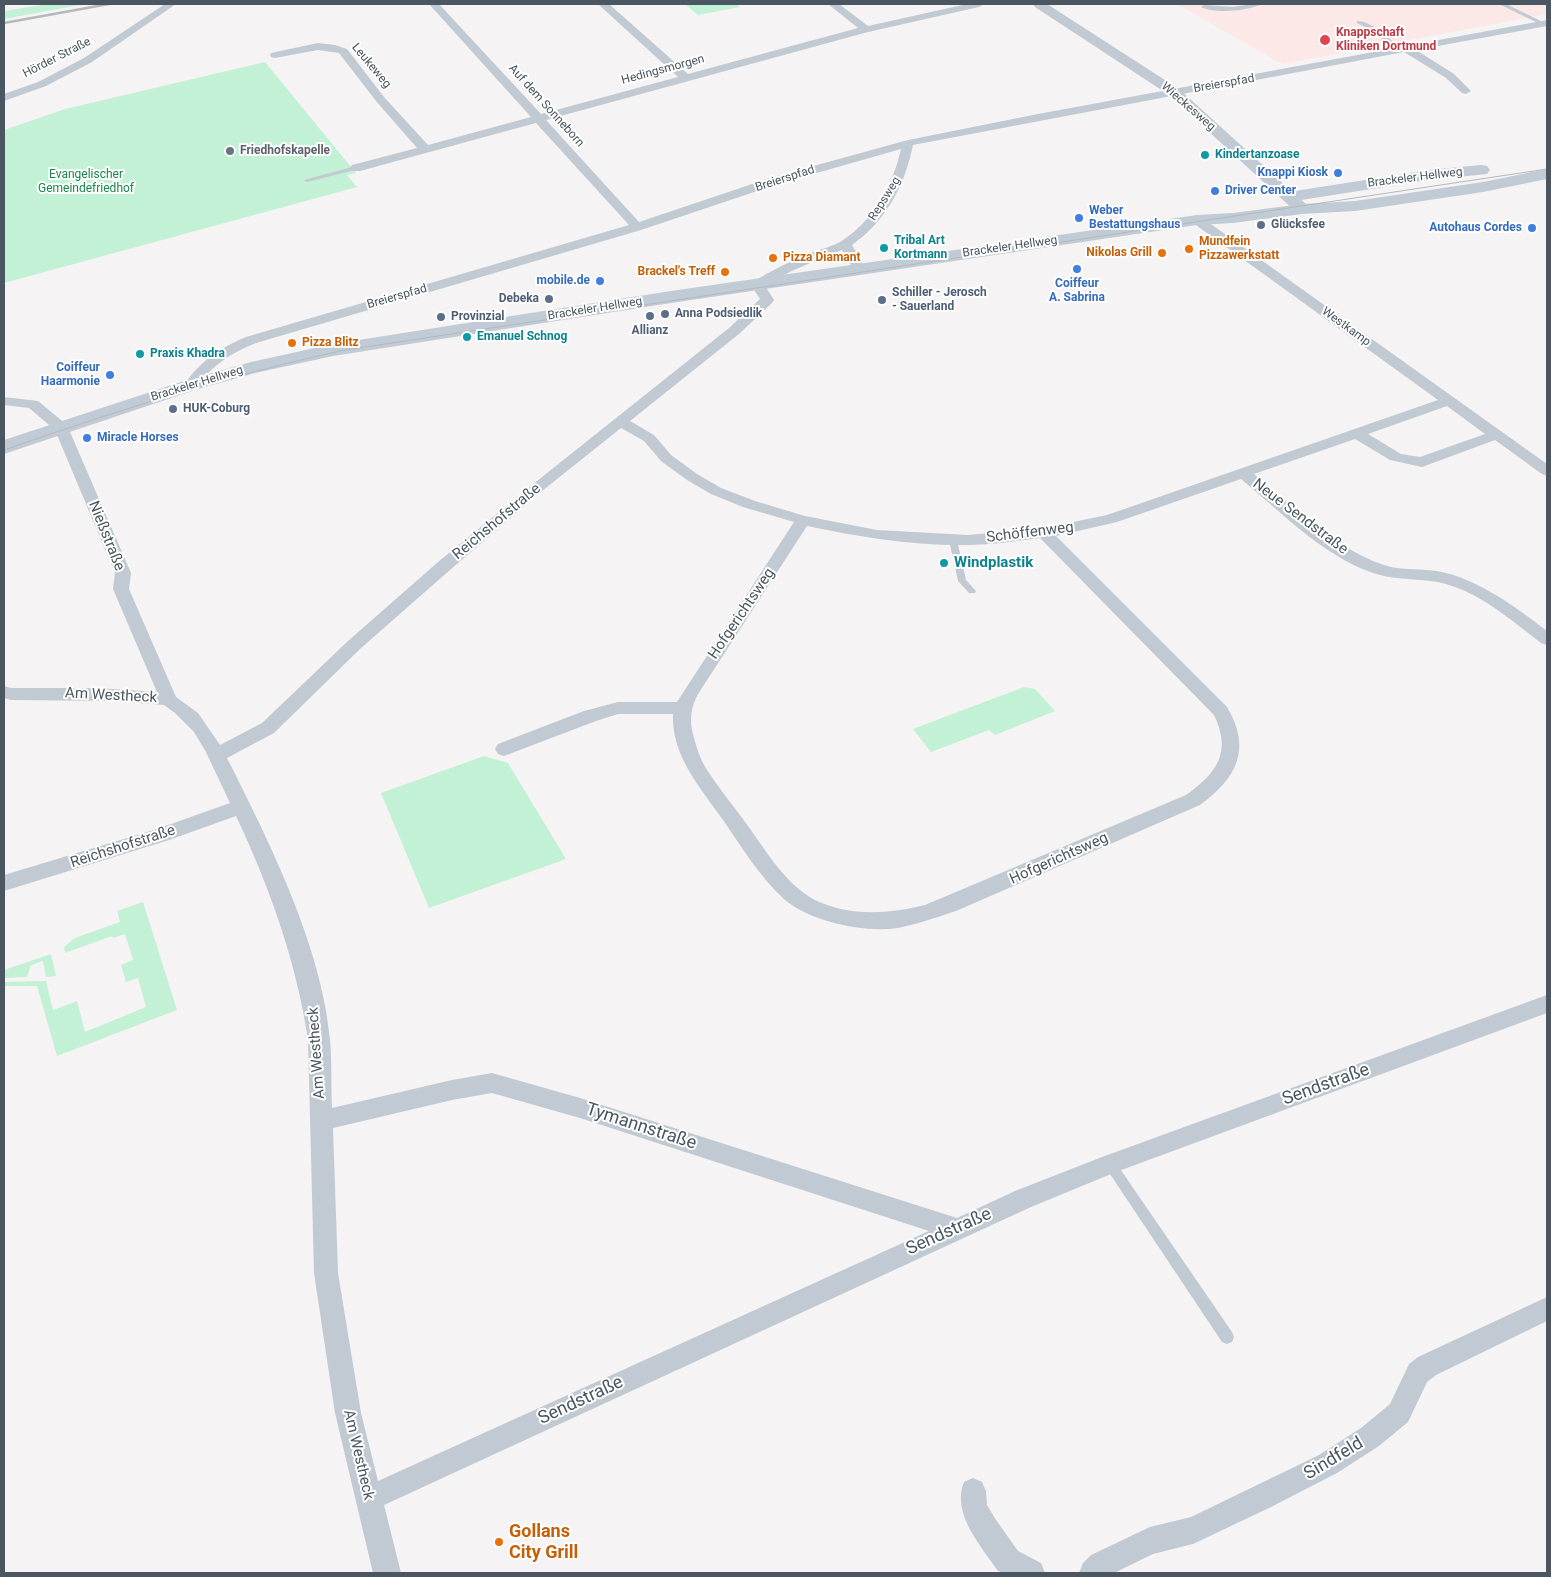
<!DOCTYPE html>
<html>
<head>
<meta charset="utf-8">
<style>
  body { margin:0 }
  #map { position:relative; width:1551px; height:1577px; overflow:hidden; background:#f5f3f3; font-family:Roboto,sans-serif }
  canvas { display:block }
  .frame { position:absolute; inset:0; border:5px solid #4a5661; pointer-events:none }
</style>
</head>
<body>
<div id="map">
<canvas width="1551" height="1577"></canvas>
<div class="frame"></div>
</div>
<script>
const ctx = document.querySelector('canvas').getContext('2d');
ctx.lineJoin = 'round';
function fill(path, color) { ctx.fillStyle = color; ctx.fill(path, 'evenodd'); }
function stroke(path, color, width, dash) { ctx.strokeStyle = color; ctx.lineWidth = width; ctx.lineCap = dash ? 'butt' : 'round'; ctx.setLineDash(dash || []); ctx.stroke(path); }
function drawText(font, color, halo, rows, align = 'center') {
  ctx.font = font + ' Roboto,sans-serif'; ctx.lineWidth = 4; ctx.setLineDash([]); ctx.textBaseline = 'middle'; ctx.strokeStyle = halo; ctx.fillStyle = color; for (const [text, x, y, turn = 0] of rows) {
    ctx.save(); ctx.translate(x, y); ctx.rotate((+turn || 0) * Math.PI / 180); ctx.textAlign = isNaN(turn) ? turn : align; if (halo) ctx.strokeText(text, 0, 0); ctx.fillText(text, 0, 0); ctx.restore();
  }
}
const medical = new Path2D(`
  M1177,4h370v10l-265,50z`);
const green = new Path2D(`
  M48,4h37l-81,15v-8z
  M685,4h51l4,3 -42,8z
  M265,62l91,111 -9,2 10,12 -353,96v-153l61,-21z
  M1024,687l11,2 20,22 -60,24 -6,-5 -58,22 -18,-23z
  M484,756l24,7 58,96 -137,49 -48,-115z
  M143,902l34,108 -120,46 -20,-70h-33v-4l42,-1 7,29 24,-9 8,31 61,-25 -8,-29 -12,4 -5,-17 12,-5 -8,-26 -12,4 -1,-2 -47,17 -1,-6 11,-9 45,-16 -3,-11z
  M51,954l5,22 -10,1 -3,-16 -12,4 -4,12 -23,1v-8z`);
const service = new Path2D(`
  M1254,4h8c-14,7 -47,10 -61,3l3,-2 28,2z
  M1499,4h7l41,20 -5,1z
  M1357,21c16,0 34,19 45,29l-5,1 -26,-21 -14,-7z
  M356,166l3,2 -1,1 -51,13 -3,-2z
  M953,537l4,3 9,40 10,11 -1,2h-6l-11,-12 -9,-41z
  M1110,1158l4,2 118,172 2,5 -2,5 -5,2 -5,-2 -116,-174 -2,-4 2,-4z`);
const minor = new Path2D(`
  M165,4h11l-84,58 -46,24 -42,15v-7l34,-12 46,-24z
  M429,4h10l102,110 137,-37 -80,-73h11l79,70 170,-46 -30,-24h11l29,22 99,-22h17l-5,3 -111,25 -322,88 93,102 131,-44 138,-38 130,-26 509,-94v6l-131,24 38,24 17,17 -5,3 -4,-1 -16,-15 -42,-26 -491,93c-8,40 -27,76 -61,100l14,24 -1,3h-10l-13,-22c-26,11 -53,20 -77,36l9,14 -2,3 -33,31 -109,87 24,14 17,20 26,19 24,14 34,13 50,15 72,14 91,5 76,-7 63,-13 331,-115 -245,-177 -2,-3 2,-3h8l346,247v12l-5,-2 -47,-34 -73,27 -32,-7 -35,-21 -101,35c39,33 78,72 127,90 18,7 38,4 56,7 42,8 77,35 110,60v14l-6,-2c-30,-23 -65,-54 -104,-61 -23,-4 -46,-2 -67,-10 -50,-19 -89,-60 -129,-93l-124,43 -61,14 171,171c25,42 10,71 -27,98l-244,106c-19,6 -38,13 -58,17 -33,5 -87,-6 -113,-28 -27,-24 -46,-58 -67,-87 -21,-29 -47,-61 -45,-99h-55l-22,7 -92,35 -6,-2 -3,-5 3,-5 86,-33 34,-9h59l117,-180 -51,-15 -32,-13 -24,-14 -26,-19 -17,-20 -23,-13 -84,67 -87,75 -90,79 -86,84 -47,25c42,83 95,189 103,282 2,22 1,46 2,68l120,-28 40,-7 88,25 377,120 58,-27 87,-34 445,-162v18l-431,159 -85,35 -647,298 17,68h-28l-38,-160 -21,-140 -6,-234c-12,-78 -38,-151 -72,-223l-67,24 -165,51v-16l153,-46 73,-26 -24,-51 -12,-20 -19,-19 -11,-8 -50,-4 -103,-1 -7,-2v-12l7,2h86l60,4 -44,-103 2,-16 -60,-143 -26,-22 -25,-3v-8l34,4 29,24 64,148 -2,16 47,108 22,16 22,32 42,-22 86,-82 90,-79 89,-73 202,-161 31,-29 -9,-14 2,-3c19,-12 38,-21 58,-29 10,-4 20,-6 29,-11 33,-20 53,-57 61,-93l-123,35 -137,46 -385,113c-25,10 -44,22 -60,45h-10l-2,-3c16,-24 36,-37 62,-48l383,-112 -93,-102 -176,48h-8l-2,-3 2,-3 65,-17 -41,-47 -37,-48 -21,-3 -43,8 -4,-1 -1,-2 1,-2 47,-10 17,2 12,4 37,48 44,48 103,-28zM1447,406l38,28 -65,23 -19,-3 -33,-20zM807,526c53,11 106,20 160,19 24,0 49,-4 73,-7l174,177c18,37 3,58 -28,80l-261,110c-37,9 -77,12 -112,-6 -30,-17 -50,-53 -70,-80 -12,-16 -25,-32 -36,-49 -7,-11 -11,-24 -14,-36 -4,-15 -2,-26 5,-40zM492,1093l88,25 349,113 -551,250 -17,-68 -23,-140 -5,-145 119,-28z
  M1547,1297v24l-111,54 -9,7 -19,40 -29,24 -42,27 -66,34 -78,37 -40,10 -39,19h-35l4,-10 8,-8 59,-28 41,-10 128,-62 42,-27 29,-24 19,-40 9,-7z
  M973,1478l9,4 4,9 1,14 9,15 22,31 23,12 4,10h-42l-5,-2c-17,-25 -47,-58 -34,-89z`);
const tertiary = new Path2D(`
  M1033,4h14l132,85 129,117 2,3 -2,3h-12l-127,-117 -134,-88z`);
const secondary = new Path2D(`
  M1481,165l6,1 3,4 -3,4 -58,6 -128,20 -6,-1 -3,-4 3,-4 6,-1 128,-20z
  M1547,169v10l-64,13 -128,19 -53,3 -69,9 -36,2 -526,78 -338,53 -78,17 -57,16 -194,65v-14l180,-59 67,-19 82,-18 338,-53 526,-76 36,-2 69,-9 53,-3 128,-19z`);
const tram = new Path2D(`
  M4,450c112,-39 225,-75 341,-100l1202,-181`);
const rail = new Path2D(`
  M4,23l105,-19`);
const markers = [
  [1325,40,6,"#e0444e"],
  [230,151,5,"#6b7280"],
  [1205,155,5,"#0f9aa8"],
  [1338,173,5,"#3f7fe0"],
  [1215,191,5,"#3f7fe0"],
  [1079,218,5,"#3f7fe0"],
  [1261,225,5,"#5c6f8a"],
  [1532,228,5,"#3f7fe0"],
  [884,248,5,"#0f9aa8"],
  [1189,249,5,"#e8710a"],
  [1162,253,5,"#e8710a"],
  [773,258,5,"#e8710a"],
  [1077,269,5,"#3f7fe0"],
  [725,272,5,"#e8710a"],
  [600,281,5,"#3f7fe0"],
  [549,299,5,"#5c6f8a"],
  [882,300,5,"#5c6f8a"],
  [665,314,5,"#5c6f8a"],
  [650,316,5,"#5c6f8a"],
  [441,317,5,"#5c6f8a"],
  [467,337,5,"#0f9aa8"],
  [292,343,5,"#e8710a"],
  [140,354,5,"#0f9aa8"],
  [110,375,5,"#3f7fe0"],
  [173,409,5,"#5c6f8a"],
  [87,438,5,"#3f7fe0"],
  [944,563,5,"#0f9aa8"],
  [499,1542,5,"#e8710a"]
];
const farHealthnames = [
  ["Knappschaft",1336,33],
  ["Kliniken Dortmund",1336,47]
];
const farStreetnames = [
  ["Hörder Straße",57,58,-27],
  ["Leukeweg",371,66,50],
  ["Hedingsmorgen",663,70,-15],
  ["Breierspfad",1224,84,-10],
  ["Auf dem Sonneborn",546,106,48],
  ["Wieckesweg",1188,107,41],
  ["Brackeler Hellweg",1415,178,-7],
  ["Breierspfad",785,179,-18],
  ["Repsweg",885,199,-58],
  ["Brackeler Hellweg",1010,247,-8],
  ["Breierspfad",397,297,-16],
  ["Brackeler Hellweg",595,309,-9],
  ["Westkamp",1346,327,36],
  ["Brackeler Hellweg",197,384,-17]
];
const farWorshipnames = [
  ["Friedhofskapelle",240,151]
];
const farCulturenames = [
  ["Kindertanzoase",1215,155],
  ["Tribal Art",894,241],
  ["Kortmann",894,255],
  ["Emanuel Schnog",477,337],
  ["Praxis Khadra",150,354]
];
const farShopnames = [
  ["Knappi Kiosk",1328,173],
  ["Driver Center",1225,191,"left"],
  ["Weber",1089,211,"left"],
  ["Bestattungshaus",1089,225,"left"],
  ["Autohaus Cordes",1522,228],
  ["mobile.de",590,281],
  ["Coiffeur",1077,284,"center"],
  ["A. Sabrina",1077,298,"center"],
  ["Coiffeur",100,368],
  ["Haarmonie",100,382],
  ["Miracle Horses",97,438,"left"]
];
const farParknames = [
  ["Evangelischer",86,175],
  ["Gemeindefriedhof",86,189]
];
const farServicenames = [
  ["Glücksfee",1271,225],
  ["Schiller - Jerosch",892,293],
  ["- Sauerland",892,307],
  ["Debeka",539,299,"right"],
  ["Anna Podsiedlik",675,314],
  ["Provinzial",451,317],
  ["Allianz",650,331,"center"],
  ["HUK-Coburg",183,409]
];
const farFoodnames = [
  ["Mundfein",1199,242],
  ["Pizzawerkstatt",1199,256],
  ["Nikolas Grill",1152,253,"right"],
  ["Pizza Diamant",783,258],
  ["Brackel's Treff",715,272,"right"],
  ["Pizza Blitz",302,343]
];
const streetNames = [
  ["Neue Sendstraße",1300,517,37],
  ["Reichshofstraße",497,522,-40],
  ["Schöffenweg",1030,533,-7],
  ["Nießstraße",106,536,68],
  ["Hofgerichtsweg",742,614,-56],
  ["Am Westheck",111,696,3],
  ["Reichshofstraße",123,847,-18],
  ["Hofgerichtsweg",1059,859,-24],
  ["Am Westheck",317,1053,-94],
  ["Am Westheck",358,1455,77]
];
const cultureNames = [
  ["Windplastik",954,563]
];
const nearStreetnames = [
  ["Sendstraße",1326,1085,-20],
  ["Tymannstraße",641,1127,18],
  ["Sendstraße",949,1232,-24],
  ["Sendstraße",581,1401,-25],
  ["Sindfeld",1334,1459,-31]
];
const nearFoodnames = [
  ["Gollans",509,1532],
  ["City Grill",509,1553]
];
fill(medical, '#fce8e6');
fill(green, '#c3f1d5');
fill(service, '#c1cad2');
fill(minor, '#c1cad2');
fill(tertiary, '#c1cad2');
fill(secondary, '#c1cbd6');
stroke(tram, '#b5b8bd', 1);
stroke(rail, '#b5b8bd', 2.5);
for (const [x, y, r, color] of markers) { const dot = new Path2D(); dot.arc(x, y, r, 0, 2 * Math.PI); ctx.fillStyle = color; ctx.fill(dot); stroke(dot, '#fff', 2); }
drawText('bold 12px', '#be3a42', '#fff', farHealthnames, 'left');
drawText('12px', '#4a5661', '#fff', farStreetnames);
drawText('bold 12px', '#5b616d', '#fff', farWorshipnames, 'left');
drawText('bold 12px', '#0d838f', '#fff', farCulturenames, 'left');
drawText('bold 12px', '#366cbe', '#fff', farShopnames, 'right');
drawText('12px', '#17864f', '#fff', farParknames);
drawText('bold 12px', '#4e5e75', '#fff', farServicenames, 'left');
drawText('bold 12px', '#c56008', '#fff', farFoodnames, 'left');
drawText('15px', '#4a5661', '#fff', streetNames);
drawText('bold 15px', '#0d838f', '#fff', cultureNames, 'left');
drawText('18px', '#4a5661', '#fff', nearStreetnames);
drawText('bold 18px', '#c56008', '#fff', nearFoodnames, 'left');
</script>
</body>
</html>
